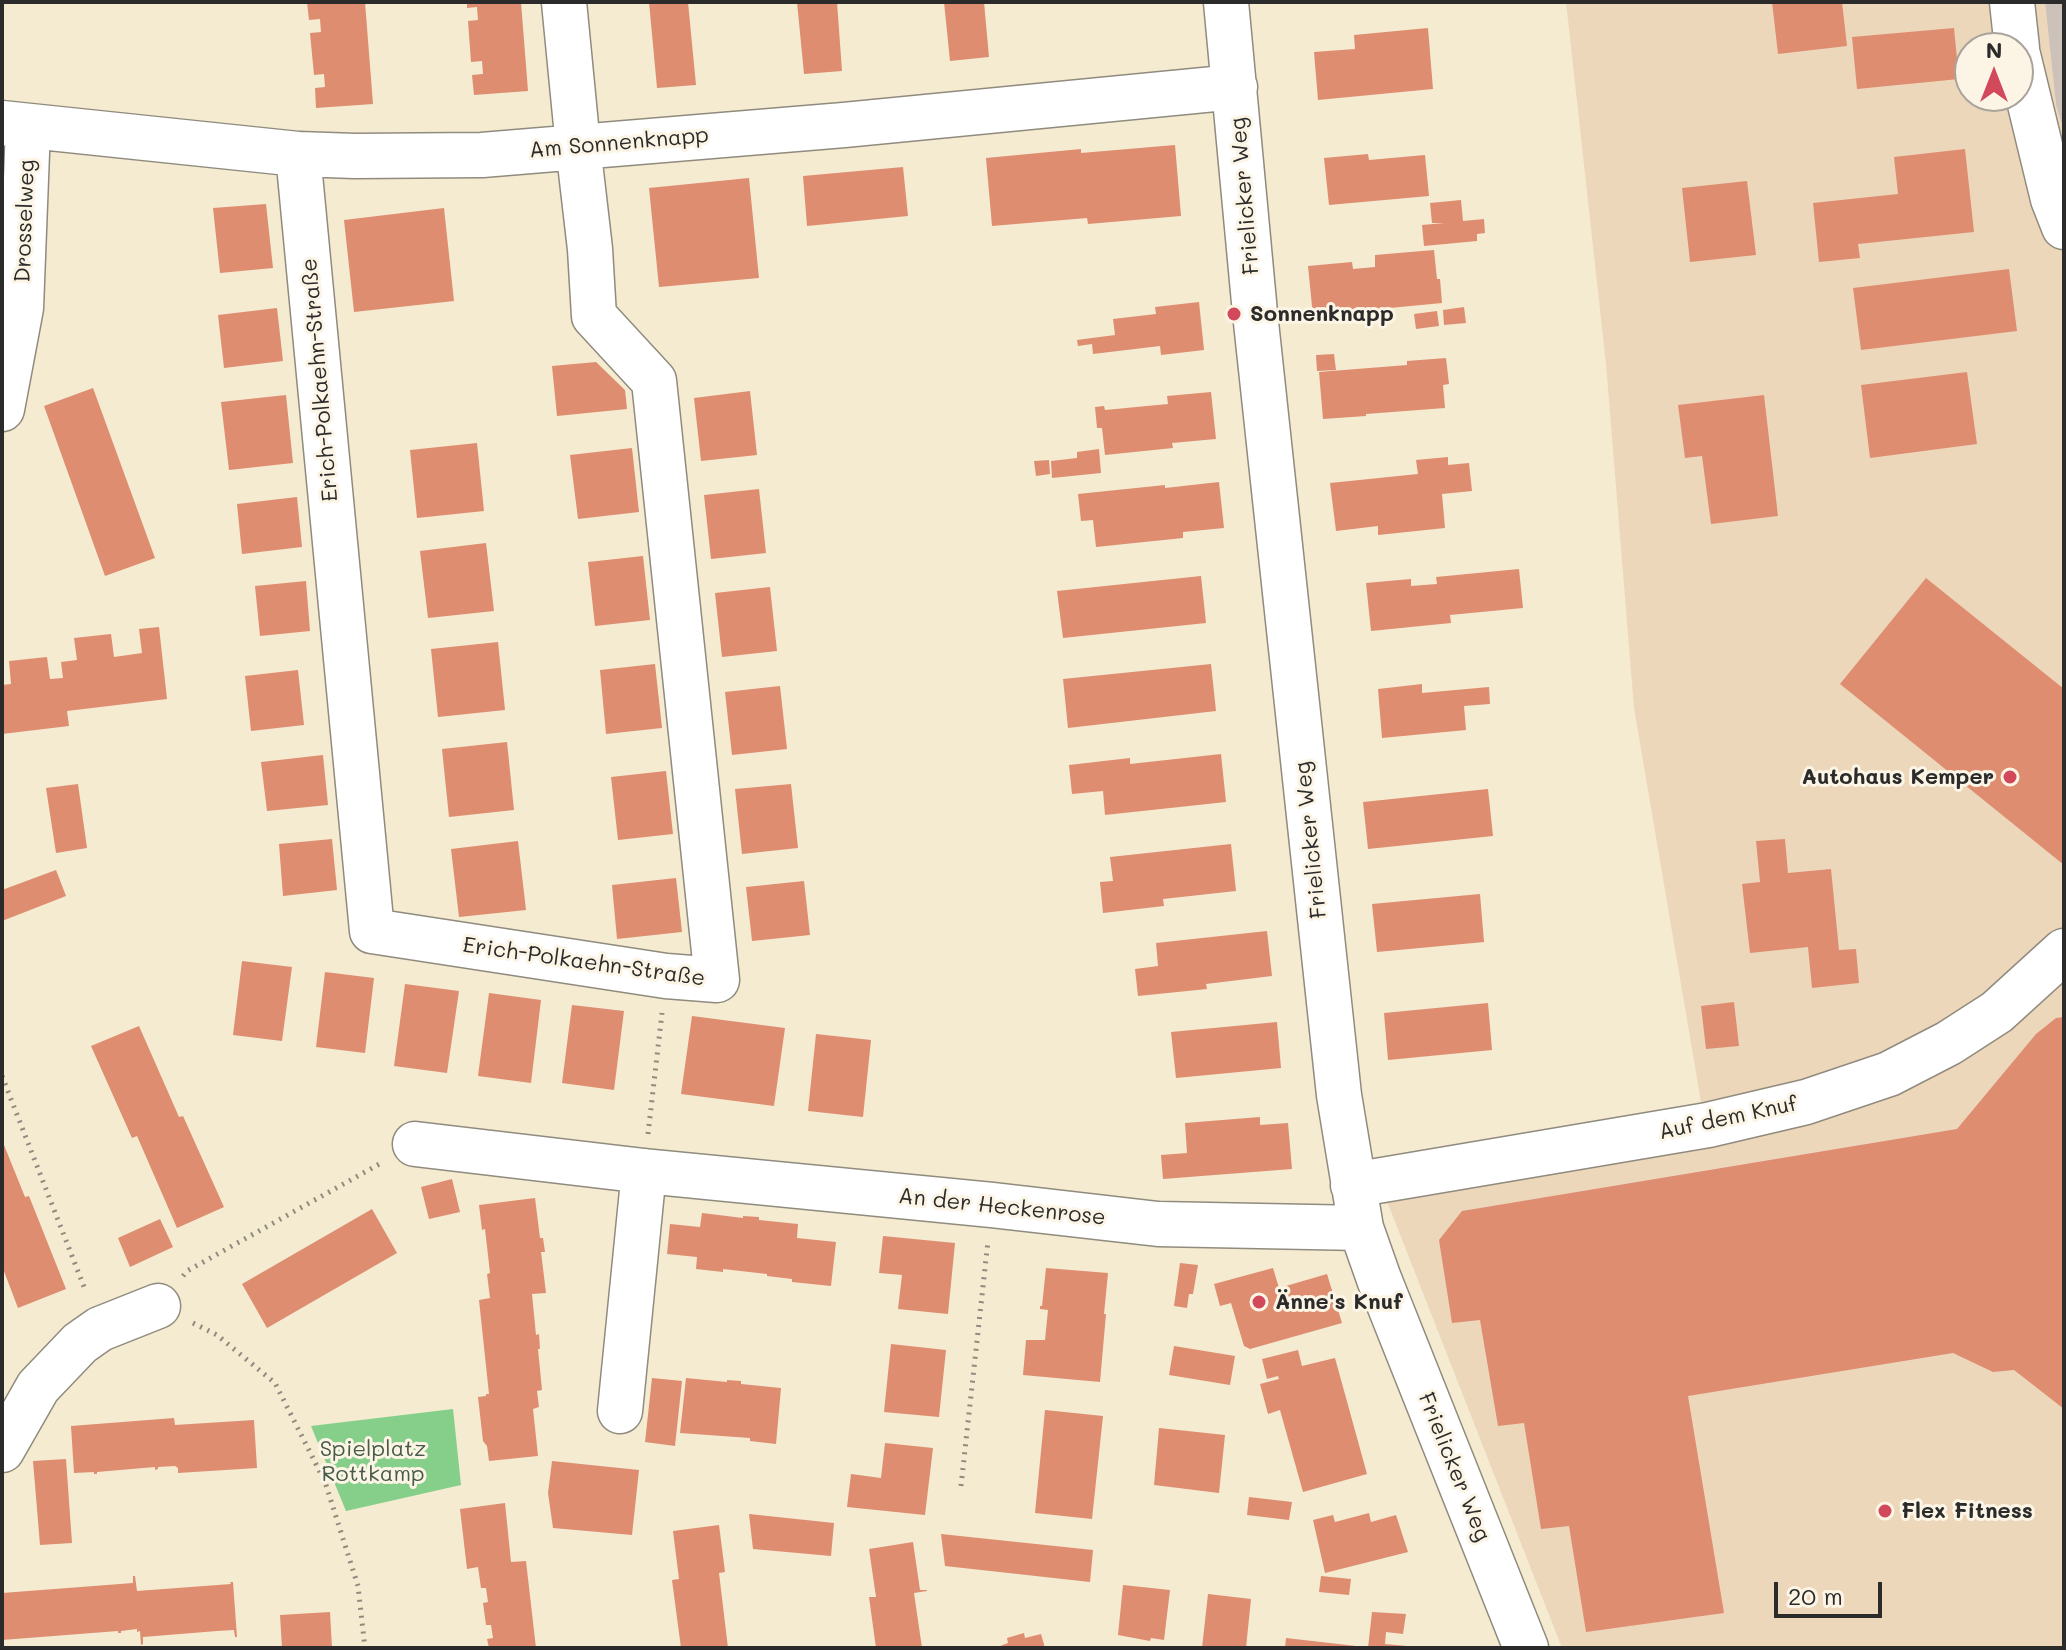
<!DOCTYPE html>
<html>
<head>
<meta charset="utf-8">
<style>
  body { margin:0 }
  #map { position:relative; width:2066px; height:1650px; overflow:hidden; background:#f4ebd1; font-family:Mali,sans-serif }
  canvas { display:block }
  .frame { position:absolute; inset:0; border:4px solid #2b2b2b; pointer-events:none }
  .north { position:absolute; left:1954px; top:32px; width:80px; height:80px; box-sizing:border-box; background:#fcf5e5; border:2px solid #a8a49b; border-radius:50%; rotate:0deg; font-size:22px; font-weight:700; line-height:32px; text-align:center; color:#2b2b2b }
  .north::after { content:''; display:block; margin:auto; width:28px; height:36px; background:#d1495b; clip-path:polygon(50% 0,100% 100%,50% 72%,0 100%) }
  .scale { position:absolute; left:1774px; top:1582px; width:108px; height:36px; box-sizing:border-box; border:4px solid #2b2b2b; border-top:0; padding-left:10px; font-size:24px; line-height:28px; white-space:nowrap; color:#2b2b2b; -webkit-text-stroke:6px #fcf5e5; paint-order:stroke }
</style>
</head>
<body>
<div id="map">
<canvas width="2066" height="1650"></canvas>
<div class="frame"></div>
<div class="north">N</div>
<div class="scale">20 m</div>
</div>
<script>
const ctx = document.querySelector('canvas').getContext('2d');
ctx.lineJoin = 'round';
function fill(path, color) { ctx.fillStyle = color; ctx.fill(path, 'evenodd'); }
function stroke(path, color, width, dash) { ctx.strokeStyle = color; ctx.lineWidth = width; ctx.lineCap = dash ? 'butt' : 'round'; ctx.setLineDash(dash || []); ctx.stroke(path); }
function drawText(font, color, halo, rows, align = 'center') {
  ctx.font = font + ' Mali,sans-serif'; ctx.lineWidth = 6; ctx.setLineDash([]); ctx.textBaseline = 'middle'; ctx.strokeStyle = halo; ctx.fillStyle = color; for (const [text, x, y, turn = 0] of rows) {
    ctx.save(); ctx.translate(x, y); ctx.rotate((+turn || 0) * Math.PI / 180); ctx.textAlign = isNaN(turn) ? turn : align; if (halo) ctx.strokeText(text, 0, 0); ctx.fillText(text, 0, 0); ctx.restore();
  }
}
const built = new Path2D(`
  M1566,2h479l11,103 8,26v1517h-502l-179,-457 325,-48 -74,-435 -28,-344zM1970,48h48v48h-48z`);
const industrial = new Path2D(`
  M2045,2h19v129l-8,-26z`);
const green = new Path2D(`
  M453,1409l8,76 -115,26 -35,-85z`);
const building = new Path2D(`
  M307,2h58l8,102 -57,4 -1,-20 10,-1 -1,-13 -10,1 -4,-42 11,-1 -1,-13 -11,1z
  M467,2h54l7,89 -54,4 -2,-20 11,-1 -1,-13 -11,1 -3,-41 10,-1 -1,-13 -10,1z
  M649,2h39l8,83 -39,3z
  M797,2h40l5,69 -38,3z
  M944,2h40l5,55 -39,4z
  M1772,2h70l5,44 -69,8z
  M1428,28l5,61 -115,11 -4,-48 41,-3 -1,-14z
  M1954,28l5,51 -102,10 -5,-52z
  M1175,145l6,71 -93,8 -1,-6 -95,8 -6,-68 95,-9v4z
  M1965,149l9,83 -116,12 2,14 -41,4 -6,-59 85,-9 -4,-37z
  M1368,154l1,6 56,-5 4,41 -100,9 -5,-47z
  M903,167l5,49 -101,10 -4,-50z
  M749,178l10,100 -100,9 -10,-99z
  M1747,181l9,74 -66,7 -8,-74z
  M1461,200l2,21 21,-2 1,14 -8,1v7l-53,5 -2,-21 23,-2h-13l-2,-20z
  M266,204l7,64 -53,5 -7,-65z
  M444,208l10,93 -100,11 -10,-92z
  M1434,250l3,29h3l2,24 -73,7 1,10 -15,2 -1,-11 -41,5 -5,-50 44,-4 1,7 22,-2v-12z
  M2009,269l8,62 -156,19 -8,-62z
  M1199,302l5,48 -43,5 -1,-9 -67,8 -1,-10 -14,2 -1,-6 38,-5 -2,-16 43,-5 -1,-7z
  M1464,307l2,16 -22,2 -1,-15z
  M277,308l6,53 -59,7 -6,-53z
  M1437,311l2,15 -23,3 -2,-15z
  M1334,354l2,16 -19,1 -1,-16z
  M1446,358l3,26 -6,1 2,23 -79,6v2l-43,3 -4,-47 88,-7v-4z
  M596,362l29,28 2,19 -70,7 -5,-50z
  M1967,372l10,72 -107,14 -9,-73z
  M93,388l62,170 -50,18 -61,-170z
  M750,391l7,64 -56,6 -7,-63z
  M1211,392l5,47 -44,4 1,5 -68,7 -3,-27h-5l-2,-21 9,-1 1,4 63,-6 -1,-8z
  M286,395l7,68 -64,7 -8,-68z
  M1764,395l14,121 -67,8 -9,-68 -17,2 -7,-53z
  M477,443l7,68 -67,7 -7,-68z
  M632,448l7,64 -61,7 -8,-64z
  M1099,449l2,24 -49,5 -1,-17 26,-3v-6z
  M1448,457v8l21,-2 3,28 -30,3 3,34 -67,7v-9l-42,5 -6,-48 88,-9 -2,-14z
  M1049,460l1,14 -14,2 -2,-15z
  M1219,482l5,46 -41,4v6l-87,9 -3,-27 -12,1 -3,-27 87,-9v3z
  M759,489l7,64 -55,6 -7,-64z
  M297,497l5,50 -60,7 -5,-50z
  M486,543l8,68 -66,7 -8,-67z
  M643,556l7,64 -55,6 -7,-64z
  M1519,569l4,39 -73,7 1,8 -80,8 -5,-48 45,-4v7l26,-2 -1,-7z
  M1201,576l5,47 -143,15 -6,-47z
  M1926,578l138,111v176l-224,-181z
  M306,581l4,50 -50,5 -5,-50z
  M770,587l7,64 -55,6 -7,-64z
  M159,627l8,72 -100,12 2,15 -67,8v-49l9,-1 -2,-23 38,-4 3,22 13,-1 -2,-16 16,-2 -3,-22 37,-4 3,23 28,-4 -3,-24z
  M498,642l7,68 -67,7 -7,-68z
  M655,664l7,64 -56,6 -6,-64z
  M1211,664l5,47 -148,17 -5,-49z
  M298,670l6,55 -53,6 -6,-55z
  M1422,684v9l67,-6 1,17 -26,2 2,24 -84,8 -4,-49z
  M780,686l7,63 -55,6 -7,-63z
  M507,742l7,68 -65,7 -7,-68z
  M1221,754l5,48 -121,13 -2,-24 -31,3 -3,-29 61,-7v6z
  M323,755l5,50 -61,6 -6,-49z
  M666,771l7,63 -55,6 -7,-63z
  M78,784l9,64 -31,5 -10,-65z
  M791,784l7,64 -56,6 -7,-65z
  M1488,789l5,47 -125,13 -5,-47z
  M332,839l5,51 -54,6 -4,-52z
  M1785,839l3,34 43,-4 8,81 17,-1 3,34 -47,5 -4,-41 -58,6 -8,-69 18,-2 -4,-41z
  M518,841l8,69 -67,7 -8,-68z
  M1231,844l5,47 -73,8 1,7 -61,7 -3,-31 13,-1 -3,-24z
  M56,870l10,26 -64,25v-31z
  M676,878l6,54 -65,7 -5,-54z
  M804,881l6,54 -58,6 -6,-54z
  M1480,894l4,48 -107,10 -5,-48z
  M1267,931l5,45 -66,8 1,5 -69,7 -3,-27 23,-3 -2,-23z
  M242,961l50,6 -10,74 -49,-6z
  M325,972l49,6 -9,75 -49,-6z
  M405,984l54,7 -12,82 -53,-7z
  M489,993l52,7 -10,83 -53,-7z
  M1734,1002l5,44 -33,3 -5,-43z
  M1488,1003l4,47 -104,10 -4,-47z
  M572,1005l52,6 -10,79 -52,-7z
  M692,1016l93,12 -11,78 -93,-12z
  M2064,1017v392l-50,-39 -21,2 -40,-19 -265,43 36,217 -138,19 -17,-106 -28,3 -17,-106 -26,3 -18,-106 -28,3 -13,-83 23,-29 495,-82 79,-95 20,-16z
  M1277,1022l4,46 -105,10 -5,-46z
  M139,1026l40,91 4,-1 41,91 -47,21 -40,-92 -5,2 -41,-92z
  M816,1034l55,6 -8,77 -55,-6z
  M1260,1117v8l28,-2 4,46 -129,10 -2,-24 26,-2 -2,-30z
  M2,1140l23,57 4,-1 37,93 -48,19 -16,-42z
  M452,1179l8,33 -31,7 -8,-32z
  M535,1198l5,40h3l2,14h-4l5,41 -14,1 4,41 3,-1 1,15h-2l4,41 -5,1 2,16 -6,2 5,47 -49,5 -2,-15 -4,-5 -5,-44 8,-1v-2h3l-10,-94 11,-2 -3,-24 3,-1 -5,-44 -3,1 -3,-25z
  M372,1209l25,44 -130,75 -25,-44z
  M702,1213l41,5v-2l16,1v3l39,4 -1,14 39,4 -5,44 -39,-4v-3l-25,-3v-2l-44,-5v3l-27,-3 1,-12 -30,-3 3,-30 30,3z
  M160,1219l13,28 -43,20 -12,-29z
  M883,1236l72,7 -7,71 -50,-5 4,-34 -23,-2z
  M1180,1263l18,2 -5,29h-4l-2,14 -13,-2z
  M1046,1268l62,5 -4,41h2l-6,68 -77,-7 3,-35h19l3,-30 -8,-1v-3h2z
  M1273,1268l6,20 48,-14 15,49 -92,26 -6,-3 -13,-43 -11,3 -6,-22z
  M891,1344l55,6 -7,67 -55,-5z
  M1174,1346l61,10 -5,29 -61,-10z
  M1298,1350l4,16 33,-8 32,116 -64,18 -23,-82 -12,4 -8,-30 19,-5 -1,-3 -11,3 -5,-20z
  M652,1378l30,3 -7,65 -30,-4z
  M686,1378l41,4v-2l14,1v3l40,4 -5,56 -26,-3v-3l-70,-5z
  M1045,1410l58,6 -11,103 -57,-6z
  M174,1418l1,7 79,-5 3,48 -79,5v-5l-3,-2 -17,1v2l-3,1v-3l-58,5v2h-3v-2l-20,1 -3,-47z
  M1159,1428l66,7 -6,58 -65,-8z
  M885,1443l48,5 -8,67 -78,-8 4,-33 30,4z
  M66,1459l6,84 -32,2 -7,-84z
  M552,1461l87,9 -7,65 -79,-7 -5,-35z
  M1249,1497l43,5 -3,18 -42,-5z
  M505,1503l6,59 15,-1 10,87h-47l-2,-9 6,-1 -2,-13h-5l-3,-22 5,-1 -2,-14h-5l-3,-21 -11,2 -7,-60z
  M1369,1513l2,9 25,-7 12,37 -83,21 -12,-53 20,-5 2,7z
  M749,1514l85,9 -3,33 -78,-7z
  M719,1525l6,47 -6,1 9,75h-47l-9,-68 7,-1 -6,-48z
  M941,1534l152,16 -3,32 -145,-16z
  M913,1542l7,48h7v1l-13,2 8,55h-46l-7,-51h7l-7,-48z
  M133,1576h2l2,15 94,-7 -1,-2h3l4,55h-2l-1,-7 -17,1 -74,6v7l-2,1 -1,-14 -3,1v-3l-16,2v2h-3v-2l-116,9v-47l131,-10z
  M1321,1576l30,3 -2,16 -30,-3z
  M1123,1585l47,5 -6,50 -13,-2 -1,3 -32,-6z
  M1208,1594l43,5 -5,49h-44z
  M330,1612l2,36h-50l-2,-33z
  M1372,1612l34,2 -3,20 -17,-2 -1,12 22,2 -1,2h-38z
  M1024,1633l1,5 16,-4 4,14h-50l13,-5 -1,-5z
  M1286,1638l70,8v2h-71z`);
const path = new Path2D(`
  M2,1076l84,216
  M648,1134l14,-121
  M183,1276l4,-5 196,-109
  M193,1323l24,12 58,48 50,99 33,104 7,62
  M961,1486l27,-245`);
const minor = new Path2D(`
  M1226,2l29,311 84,782 22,133 18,51 147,369
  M2012,2l5,46
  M2018,55l35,144 11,28
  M2,123l296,31 57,2 127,-1 362,-30 391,-38
  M298,154l74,777 294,45 51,4 -63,-599 -60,-65 -4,-67 -12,-103 -14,-144
  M2,409l19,-101 7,-181
  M415,1144l229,27 348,34 166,19 203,4
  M1353,1185l355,-60 98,-23 83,-28 60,-31 48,-31 67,-61
  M620,1411l24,-240
  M2,1450l36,-63 42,-44 20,-14 58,-23`);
const markers = [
  [1234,314,8,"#d1495b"],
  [2010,777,8,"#d1495b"],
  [1259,1302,8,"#d1495b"],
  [1885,1511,8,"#d1495b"]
];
const streetNames = [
  ["Am Sonnenknapp",619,143,-5],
  ["Frielicker Weg",1245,196,-95],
  ["Drosselweg",25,221,-88],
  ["Erich-Polkaehn-Straße",320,380,-95],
  ["Frielicker Weg",1311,840,-96],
  ["Erich-Polkaehn-Straße",584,962,8],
  ["Auf dem Knuf",1728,1118,-12],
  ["An der Heckenrose",1002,1207,6],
  ["Frielicker Weg",1454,1467,68]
];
const poiNames = [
  ["Sonnenknapp",1250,314],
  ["Autohaus Kemper",1994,777,"right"],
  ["Änne's Knuf",1275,1302],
  ["Flex Fitness",1901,1511]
];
const parkNames = [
  ["Spielplatz",373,1449],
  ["Rottkamp",373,1474]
];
fill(built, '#edd7bb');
fill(industrial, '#ccc2b9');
fill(green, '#85cf8b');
fill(building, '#de8d71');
stroke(minor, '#908b7e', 47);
stroke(path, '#908b7e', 5, [2, 6]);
stroke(minor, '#fff', 44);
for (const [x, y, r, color] of markers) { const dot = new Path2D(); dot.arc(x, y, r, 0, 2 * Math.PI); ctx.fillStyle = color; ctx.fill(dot); stroke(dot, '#fcf5e5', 3); }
drawText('22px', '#2b2b2b', '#fcf5e5', streetNames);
drawText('bold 22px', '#2b2b2b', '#fcf5e5', poiNames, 'left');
drawText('22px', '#465c48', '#fcf5e5', parkNames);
</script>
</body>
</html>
